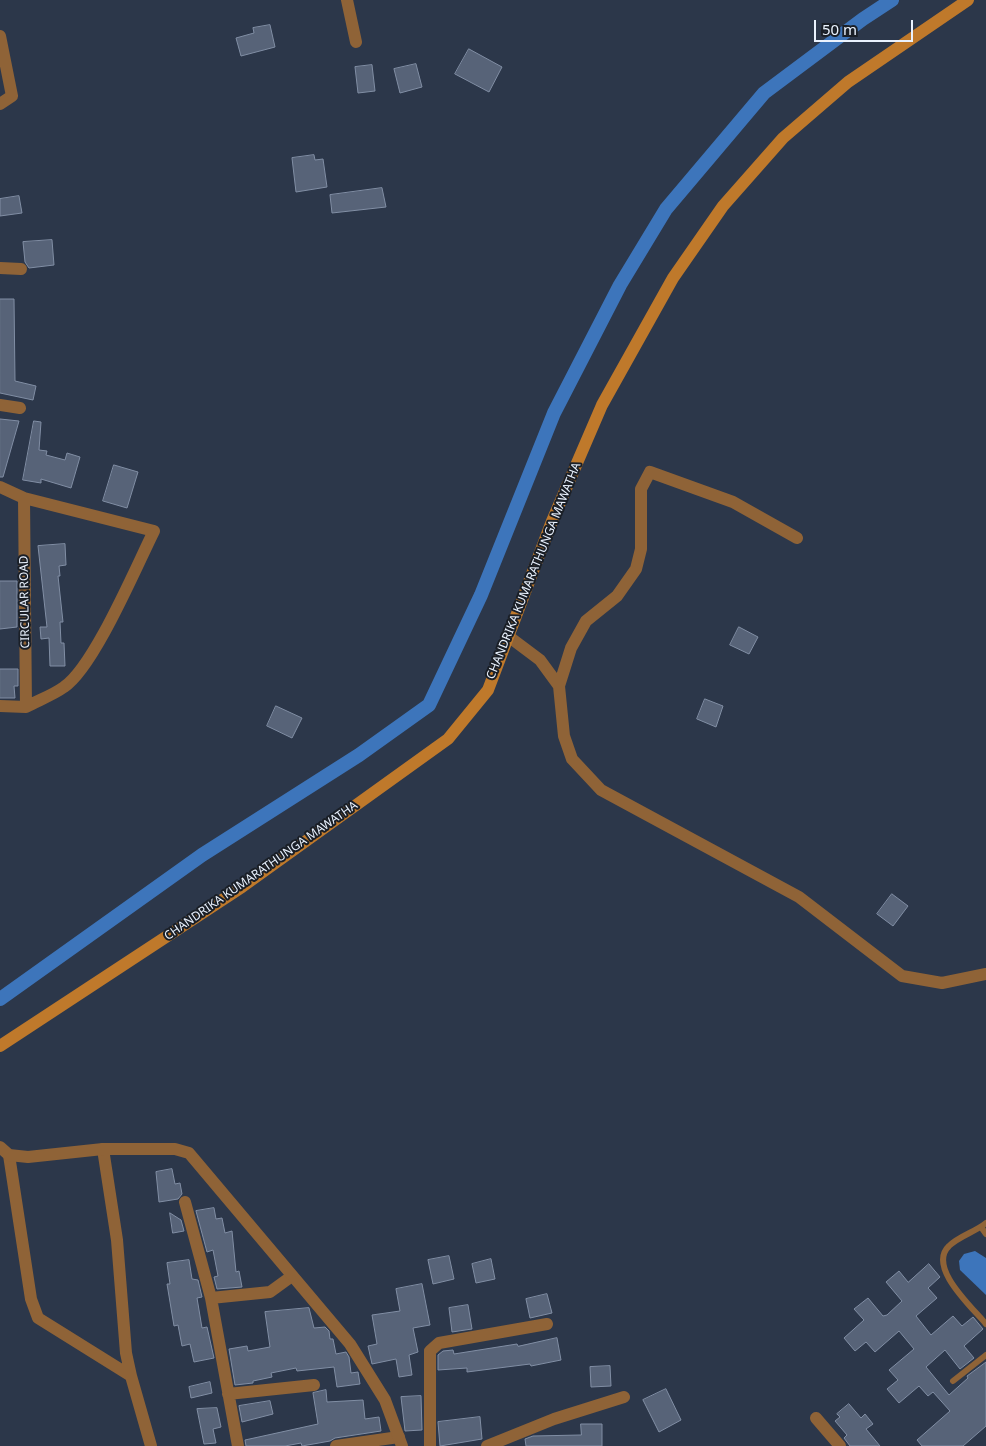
<!DOCTYPE html>
<html>
<head>
<meta charset="utf-8">
<style>
  body { margin:0 }
  #map { position:relative; width:986px; height:1446px; overflow:hidden; background:#2c374a; font-family:"Noto Sans",sans-serif }
  canvas { display:block }
  .scale { position:absolute; left:814px; top:20px; width:99px; height:22px; box-sizing:border-box; border:2px solid #eaf2fe; border-top:0; padding-left:6px; font-size:15px; line-height:18px; white-space:nowrap; color:#eaf2fe; -webkit-text-stroke:4px #1a1f27; paint-order:stroke }
</style>
</head>
<body>
<div id="map">
<canvas width="986" height="1446"></canvas>
<div class="scale">50 m</div>
</div>
<script>
const ctx = document.querySelector('canvas').getContext('2d');
ctx.lineJoin = 'round';
function fill(path, color) { ctx.fillStyle = color; ctx.fill(path, 'evenodd'); }
function stroke(path, color, width, dash) { ctx.strokeStyle = color; ctx.lineWidth = width; ctx.lineCap = dash ? 'butt' : 'round'; ctx.setLineDash(dash || []); ctx.stroke(path); }
function drawText(font, color, halo, rows, align = 'center') {
  ctx.font = font + ' "Noto Sans",sans-serif'; ctx.lineWidth = 4; ctx.setLineDash([]); ctx.textBaseline = 'middle'; ctx.strokeStyle = halo; ctx.fillStyle = color; for (const [text, x, y, turn = 0] of rows) {
    ctx.save(); ctx.translate(x, y); ctx.rotate((+turn || 0) * Math.PI / 180); ctx.textAlign = isNaN(turn) ? turn : align; if (halo) ctx.strokeText(text, 0, 0); ctx.fillText(text, 0, 0); ctx.restore();
  }
}
const water = new Path2D(`
  M975,1251l11,7v37l-26,-25 -1,-9 5,-7z`);
const canal = new Path2D(`
  M0,999l202,-144 157,-100 70,-50 52,-110 73,-182 66,-128 46,-76 98,-116 99,-74 29,-19`);
const building = new Path2D(`
  M270,25l5,22 -34,9 -5,-18 18,-5 -1,-5z
  M469,49l33,18 -13,25 -34,-18z
  M416,64l6,23 -22,6 -6,-24z
  M372,65l3,26 -17,2 -3,-26z
  M314,155l1,5 8,-1 4,28 -31,5 -4,-34z
  M382,188l4,19 -54,6 -2,-18z
  M19,196l3,17 -22,3v-17z
  M52,240l2,25 -25,3 -4,-6 -2,-20z
  M0,299h14l1,82 21,5 -3,14 -33,-7z
  M0,419l19,2 -16,56h-3z
  M34,421l7,1 -2,28 8,1 -1,4 19,5 2,-7 13,4 -9,31 -30,-9v4l-18,-3z
  M114,465l24,7 -11,36 -24,-7z
  M65,544l1,21 -7,1 1,10h-2l5,46h-3l1,21h3l1,23h-15l-1,-28 -8,1 -1,-12h7l-9,-81z
  M0,581h17v46l-17,2z
  M739,627l19,10 -9,17 -19,-9z
  M0,669h18v17h-4l1,12h-15z
  M705,699l18,7 -7,21 -19,-8z
  M276,706l26,12 -10,20 -25,-12z
  M892,894l16,12 -15,20 -16,-12z
  M172,1169l3,15 5,-1 2,11 -4,5 -19,3 -3,-30z
  M214,1208l2,11 6,-1 3,15 7,-2 4,41 3,-1 3,16 -25,2 -3,-12 4,-1 -5,-26 -6,2 -11,-41z
  M170,1213l11,7 3,11 -11,2z
  M449,1256l5,23 -21,5 -5,-24z
  M491,1259l4,20 -19,4 -4,-19z
  M189,1260l3,19 6,1 4,17 -5,1 5,30 5,-1 7,31 -20,4 -4,-18 -8,2 -4,-21 -4,1 -7,-42h3l-3,-21z
  M929,1264l11,13 -12,11 9,10 -21,18 15,19 22,-19 9,10 11,-9 10,12 -19,17 10,12 -14,11 -15,-19 -19,17 23,28 19,-17 -1,-2 19,-14v64l-23,20h-41l-5,-6 33,-29 -17,-19 -5,4 -9,-10 -20,17 -12,-14 11,-9 -9,-10 25,-21 -15,-18 -24,21 -9,-10 -11,9 -11,-13 20,-18 -10,-11 14,-11 15,18 4,-1 15,-14 -16,-19 13,-11 9,11z
  M422,1284l8,41 -17,3 5,24 -9,3 3,20 -13,2 -3,-18 -24,5 -4,-18 9,-2 -5,-29 28,-4 -4,-22z
  M547,1294l5,19 -22,5 -4,-19z
  M468,1305l4,24 -20,3 -3,-24z
  M309,1308l5,20 11,-1 4,4 1,8h3l3,15 10,-2 3,5 2,16 7,-1 2,12 -23,3 -3,-20 -37,4 -1,-3 -25,5 1,4 -19,4v2l-18,2 -6,-36 18,-3 1,5 22,-4 -5,-35z
  M557,1338l4,22 -30,6 -1,-2 -63,8v-4l-29,2v-15l5,-4 10,-1 1,4 63,-10 1,2z
  M610,1366l1,20 -20,1 -1,-20z
  M210,1382l2,11 -21,5 -2,-11z
  M666,1389l15,31 -22,12 -16,-32z
  M326,1390l1,12 36,-2 2,19 14,-2 2,14 -46,7 -5,3 -28,5 -1,-3 -16,3h-39l-1,-6 73,-16 -5,-31z
  M421,1396l1,34 -17,1 -4,-34z
  M270,1401l3,13 -31,8 -3,-16z
  M849,1404l12,14 4,-4 8,10 -7,5 14,17h-30l-6,-8 3,-3 -12,-14 5,-4 -3,-3z
  M217,1408l4,19 -8,2 3,14 -12,1 -7,-35z
  M480,1417l2,22 -42,7 -2,-24z
  M581,1424h21v22h-76l-1,-7 8,-3 48,-1z`);
const service = new Path2D(`
  M986,1223c-11,9 -27,13 -37,23 -22,21 23,61 37,78
  M981,1227l5,7
  M953,1381l33,-26`);
const minor = new Path2D(`
  M347,0l9,42
  M0,36l12,60 -12,8
  M0,268l21,1
  M0,405l20,3
  M0,487l24,11 2,209 -26,-1
  M24,498l130,33c-18,36 -60,136 -90,156 -11,8 -25,13 -38,20
  M797,538l-64,-36 -83,-30 -9,17v60l-5,20 -19,27 -31,25 -15,27 -12,38 5,50 8,23 29,31 198,107 103,79 40,7 44,-9
  M508,636l32,24 19,26
  M103,1149l14,91 9,113 5,23
  M9,1155l22,144 7,19 93,58 20,70
  M185,1202l26,96 27,148
  M211,1298l59,-6 22,-16
  M228,1394l86,-9
  M816,1418l24,28
  M336,1446l63,-9
  M430,1446v-95l9,-8 108,-19
  M487,1446l67,-27 70,-22`);
const tertiary = new Path2D(`
  M0,1147l9,8 19,2 75,-8h72l14,4 161,191 35,56 17,46`);
const secondary = new Path2D(`
  M0,1046l242,-159 206,-148 40,-49 64,-169 50,-116 71,-127 50,-72 60,-68 65,-56 120,-82`);
const streetNames = [
  ["CHANDRIKA KUMARATHUNGA MAWATHA",534,571,-68],
  ["CIRCULAR ROAD",25,602,-91],
  ["CHANDRIKA KUMARATHUNGA MAWATHA",261,871,-35]
];
fill(water, '#3d75bb');
stroke(canal, '#3d75bb', 14);
fill(building, '#576378');
stroke(building, '#818ea4', 1);
stroke(service, '#8f6337', 6);
stroke(minor, '#8f6337', 12);
stroke(tertiary, '#8f6337', 12);
stroke(secondary, '#bf792b', 12);
drawText('12px', '#eaf2fe', '#1a1f27', streetNames);
</script>
</body>
</html>
